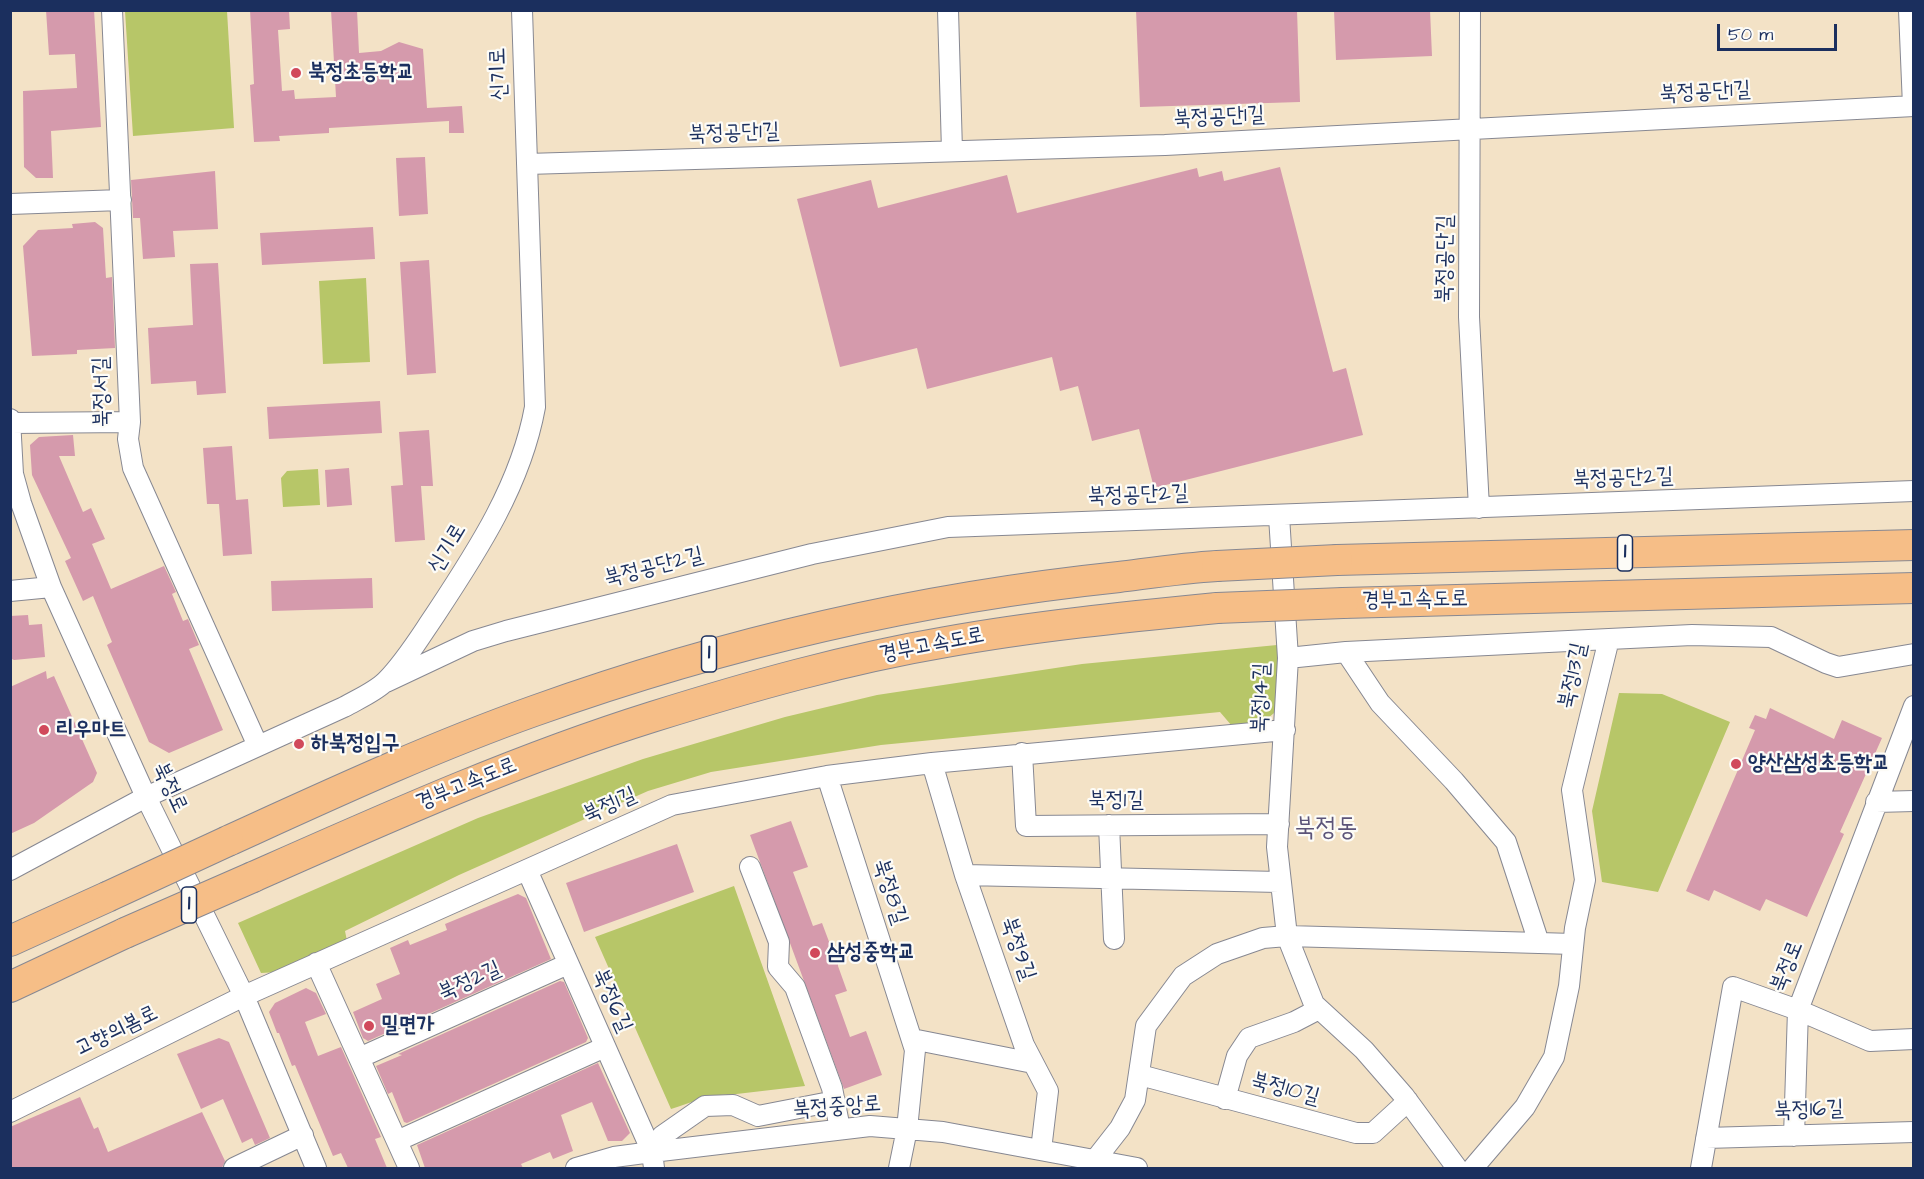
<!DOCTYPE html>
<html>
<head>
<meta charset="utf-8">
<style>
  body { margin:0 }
  #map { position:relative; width:1924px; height:1179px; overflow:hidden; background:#f3e2c6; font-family:"Architects Daughter",sans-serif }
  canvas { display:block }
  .frame { position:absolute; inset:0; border:12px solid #1b2f5e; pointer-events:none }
  .scale { position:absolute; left:1717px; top:24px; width:120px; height:27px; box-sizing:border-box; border:3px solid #1b2f5e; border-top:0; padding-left:8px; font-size:18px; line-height:21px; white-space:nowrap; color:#1b2f5e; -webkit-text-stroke:4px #fdfcf7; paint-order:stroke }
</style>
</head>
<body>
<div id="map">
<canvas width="1924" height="1179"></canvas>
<div class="frame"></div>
<div class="scale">50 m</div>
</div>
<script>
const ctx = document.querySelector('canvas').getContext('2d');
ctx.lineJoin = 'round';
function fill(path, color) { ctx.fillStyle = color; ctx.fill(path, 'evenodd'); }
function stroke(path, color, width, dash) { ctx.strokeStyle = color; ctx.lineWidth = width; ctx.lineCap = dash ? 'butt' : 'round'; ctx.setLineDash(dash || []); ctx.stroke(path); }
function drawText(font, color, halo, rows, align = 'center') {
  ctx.font = font + ' "Architects Daughter","Poor Story",sans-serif'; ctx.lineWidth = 4.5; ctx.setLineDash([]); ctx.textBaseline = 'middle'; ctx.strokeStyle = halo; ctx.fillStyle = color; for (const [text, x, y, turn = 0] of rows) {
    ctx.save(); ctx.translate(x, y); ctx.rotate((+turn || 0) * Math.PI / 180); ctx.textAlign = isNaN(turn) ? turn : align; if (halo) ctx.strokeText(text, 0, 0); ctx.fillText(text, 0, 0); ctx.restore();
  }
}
const green = new Path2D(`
  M125,11h102l7,117 -101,8z
  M366,278l4,84 -47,2 -4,-83z
  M318,469l2,36 -37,2 -2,-29 6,-7z
  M1277,645l2,64 -16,13 -31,4 -12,-14 -339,33 -170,27 -63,19 -189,84 -114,56 2,10 -69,31 -17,1 -23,-50 240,-105 165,-59 142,-42 92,-22 205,-31z
  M1619,693l43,1 68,28 -72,170 -56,-10 -10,-71z
  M734,886l71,200 -77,9c-18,-2 -39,9 -57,14l-76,-172z`);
const building = new Path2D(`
  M46,10h48l7,117 -50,4 2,47h-17l-12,-11 -1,-76 54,-3 -2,-34 -26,1z
  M250,10h39l1,19 -12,1 4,61 12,-1 1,9 41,-2 -5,-87h26l2,43 22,-2 18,-9 24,7 4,59 35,-2 2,27h-15v-12l-120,7v5l-50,3 1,5 -26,1 -4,-57 4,-1z
  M1136,10h161l3,92 -160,5z
  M1334,10h96l2,46 -96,4z
  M425,157l3,57 -29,2 -3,-58z
  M1280,167l53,205 13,-4 17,67 -209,53 -15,-59 -47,12 -14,-55 -18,5 -8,-34 -125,32 -10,-41 -77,19 -43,-168 74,-19 7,28 129,-33 10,38 180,-45 2,9 23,-6 2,10z
  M215,171l3,58 -45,2 2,26 -32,2 -3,-41h-7l-2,-38z
  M95,222l8,6 3,50 6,-1 3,71 -38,2v4l-45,2 -9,-110 15,-16 35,-2 -1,-4z
  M373,227l2,32 -113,6 -2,-32z
  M429,260l7,113 -29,2 -7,-113z
  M218,263l8,130 -29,2 -1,-14 -45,3 -3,-56 45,-3 -3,-61z
  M380,401l2,32 -113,6 -2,-32z
  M429,430l4,56h-12l4,54 -30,2 -4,-56 12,-1 -4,-53z
  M73,435l2,21h-16l24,56 8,-4 14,31 -13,5 19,45 53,-23 12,26 -4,2 11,27 5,-2 11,26 -10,4 34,81 -54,23 -20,-11 -42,-97 5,-3 -19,-46 -10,5 -18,-40 6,-3 -39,-83 -2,-30 9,-8z
  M232,446l4,54 12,-1 4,55 -29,2 -4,-52h-12l-4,-56z
  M349,468l3,37 -25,2 -2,-37z
  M372,578l1,30 -101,3 -1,-30z
  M28,615l1,10 13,-1 3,33 -31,3 -4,-2v-42z
  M46,671l1,8 7,-3 43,97 -4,9 -59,41 -24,11v-147z
  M1770,708l64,31 8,-19 40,18 -42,94 4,2 -37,83 -41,-18 -6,12 -46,-21 -5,11 -23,-10 69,-161 -6,-2 6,-13 11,4z
  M791,821l17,46 -15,5 20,54 9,-3 9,24 7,8v11l9,25 -12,4 15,42 16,-6 16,44 -38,14 -94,-254z
  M677,844l17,48 -110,40 -18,-49z
  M518,894l8,4 25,61 -183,82 -5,-3 -10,-26 29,-13 -6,-15 24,-10 -10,-26 18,-8 2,5 37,-15 -2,-6z
  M560,981l4,1 24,56 -2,4 -179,81 -3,-1 -12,-30 -4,2 -12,-28 26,-11 -4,-1z
  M306,988l10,5 10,21 -21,8 13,34 23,-9 40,90 -6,2 12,29h-39l-7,-15 -8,3 -38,-91 -3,1 -13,-33h-2l-8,-21 6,-9z
  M219,1038l10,4 41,96 -15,7 -3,-7 -10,5 -19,-44 -22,10 -24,-55z
  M598,1063l32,70 -8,8h-14l-16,-39 -31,13 12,36 -20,8 -3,-7 -29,12 2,4h-98l-8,-23z
  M80,1097l14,32 4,-2 10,25 94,-40 23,49 -3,7h-212v-41z`);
const minor = new Path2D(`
  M112,10l18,412 -2,17 5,29 125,278
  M948,10l4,141
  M1470,10l-1,307 10,191
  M1909,10l4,96
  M527,164l638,-19 749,-39
  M10,204l111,-4
  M10,419l3,55 8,29 30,84 95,210 98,199 72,172
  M11,423l119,-1
  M1279,516l9,142 -11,189 10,89 27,68 50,46 40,46 53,72
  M10,591l41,-4
  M1609,639l83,-4 79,2 55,26 12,4 76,-13
  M1346,652l34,51 74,78 52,61 33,101 34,1
  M1288,658l58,-6 263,-13 -37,151 13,90 -10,48 -6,58 -15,71 -29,50 -52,61
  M386,682l87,-41 33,-10 306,-77 136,-27 966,-36
  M1022,753l4,73 253,-2
  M932,763l33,112 59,170 24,46 -7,59
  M827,776l88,274 -8,79 -8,39
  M1876,802l38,-1
  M1109,825l5,114
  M750,867l29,75 -1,25 17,20 37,101 8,41
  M10,870l136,-73 198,-90c14,-8 31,-15 42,-26 19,-19 34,-44 49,-66 43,-65 86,-131 100,-208l-13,-397
  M527,870l125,282 2,16
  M965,875l314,7
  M316,963l93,205
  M912,1039l121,24
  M359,1058l209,-94
  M1140,1075l216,58h17l35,-32
  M1225,1099l12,-43 12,-18 45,-16 25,-13
  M10,1112l234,-116 428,-191 155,-29 105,-13 353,-33
  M1794,1136l4,-126 72,31 44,-2
  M1706,1138l208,-6
  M397,1141l208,-94
  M652,1152l10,-16 43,-30 28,-1 25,11 77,-15
  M1095,1160l25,-32 15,-28 11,-74 37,-50 34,-22 46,-16 24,-2 252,7
  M234,1168l69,-33
  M576,1168l38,-11 38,-5 218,-26 73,6 194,36
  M1701,1168l32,-181 65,23 116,-304`);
const highway = new Path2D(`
  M1337,560l577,-15
  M1343,603l571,-15
  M228,841c101,-46 202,-93 306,-130 190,-68 384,-113 585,-134 32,-4 65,-9 98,-11
  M253,877c131,-58 262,-117 399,-160 96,-30 194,-58 294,-75 89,-16 180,-25 271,-34
  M10,941l97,-44
  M10,987l115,-54`);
const highwayBridge = new Path2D(`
  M1217,566l120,-6
  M1217,608l126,-5
  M107,897l121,-56
  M125,933l128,-56`);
const markers = [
  [296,73,6,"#d1495b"],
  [44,730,6,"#d1495b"],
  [299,744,6,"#d1495b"],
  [1736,764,6,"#d1495b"],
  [815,953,6,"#d1495b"],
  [369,1026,6,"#d1495b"]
];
const shields = [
  [1625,553,15],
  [709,654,15],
  [189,905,15]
];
const shieldNames = [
  ["1",1625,553],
  ["1",709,654],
  ["1",189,905]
];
const poiNames = [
  ["북정초등학교",308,73],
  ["리우마트",56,730],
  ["하북정입구",311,744],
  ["양산삼성초등학교",1748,764],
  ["삼성중학교",827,953],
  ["밀면가",381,1026]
];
const streetNames = [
  ["신기로",500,74,-92],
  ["북정공단1길",1705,93,-3],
  ["북정공단1길",1219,118,-3],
  ["북정공단1길",734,134,-2],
  ["북정공단길",1446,259,-89],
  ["북정서길",103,392,-91],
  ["북정공단2길",1623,479,-2],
  ["북정공단2길",1138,496,-2],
  ["신기로",448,549,-59],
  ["북정공단2길",654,568,-14],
  ["경부고속도로",1415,601,-1],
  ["경부고속도로",932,646,-11],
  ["북정13길",1574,676,-78],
  ["북정14길",1262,698,-88],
  ["경부고속도로",467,785,-22],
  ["북정로",169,788,65],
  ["북정1길",1116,801],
  ["북정1길",610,806,-24],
  ["북정8길",889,892,72],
  ["북정9길",1017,949,71],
  ["북정로",1788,967,-68],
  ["북정2길",470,982,-24],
  ["북정6길",611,1001,66],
  ["고향의봄로",117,1032,-26],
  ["북정10길",1285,1090,15],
  ["북정중앙로",837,1108,-4],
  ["북정16길",1809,1111,-2]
];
const quarterNames = [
  ["북정동",1326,830]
];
fill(green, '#b7c668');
fill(building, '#d59aac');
stroke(minor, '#878892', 22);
stroke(highway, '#878892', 32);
stroke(minor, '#fff', 20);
stroke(highway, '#f6be87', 30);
stroke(highwayBridge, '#878892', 32, []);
stroke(highwayBridge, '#f6be87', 30);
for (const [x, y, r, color] of markers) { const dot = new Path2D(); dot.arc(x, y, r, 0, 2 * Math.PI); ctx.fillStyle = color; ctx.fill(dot); stroke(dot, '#fdfcf7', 2); }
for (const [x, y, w] of shields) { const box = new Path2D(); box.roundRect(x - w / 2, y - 18, w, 36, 4.5); ctx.fillStyle = '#fdfcf7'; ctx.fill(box); stroke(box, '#1b2f5e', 1.5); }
drawText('bold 21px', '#1b2f5e', null, shieldNames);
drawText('bold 22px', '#1b2f5e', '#fdfcf7', poiNames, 'left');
drawText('22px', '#1b2f5e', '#fdfcf7', streetNames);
drawText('26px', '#5c5479', '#fdfcf7', quarterNames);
</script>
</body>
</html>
